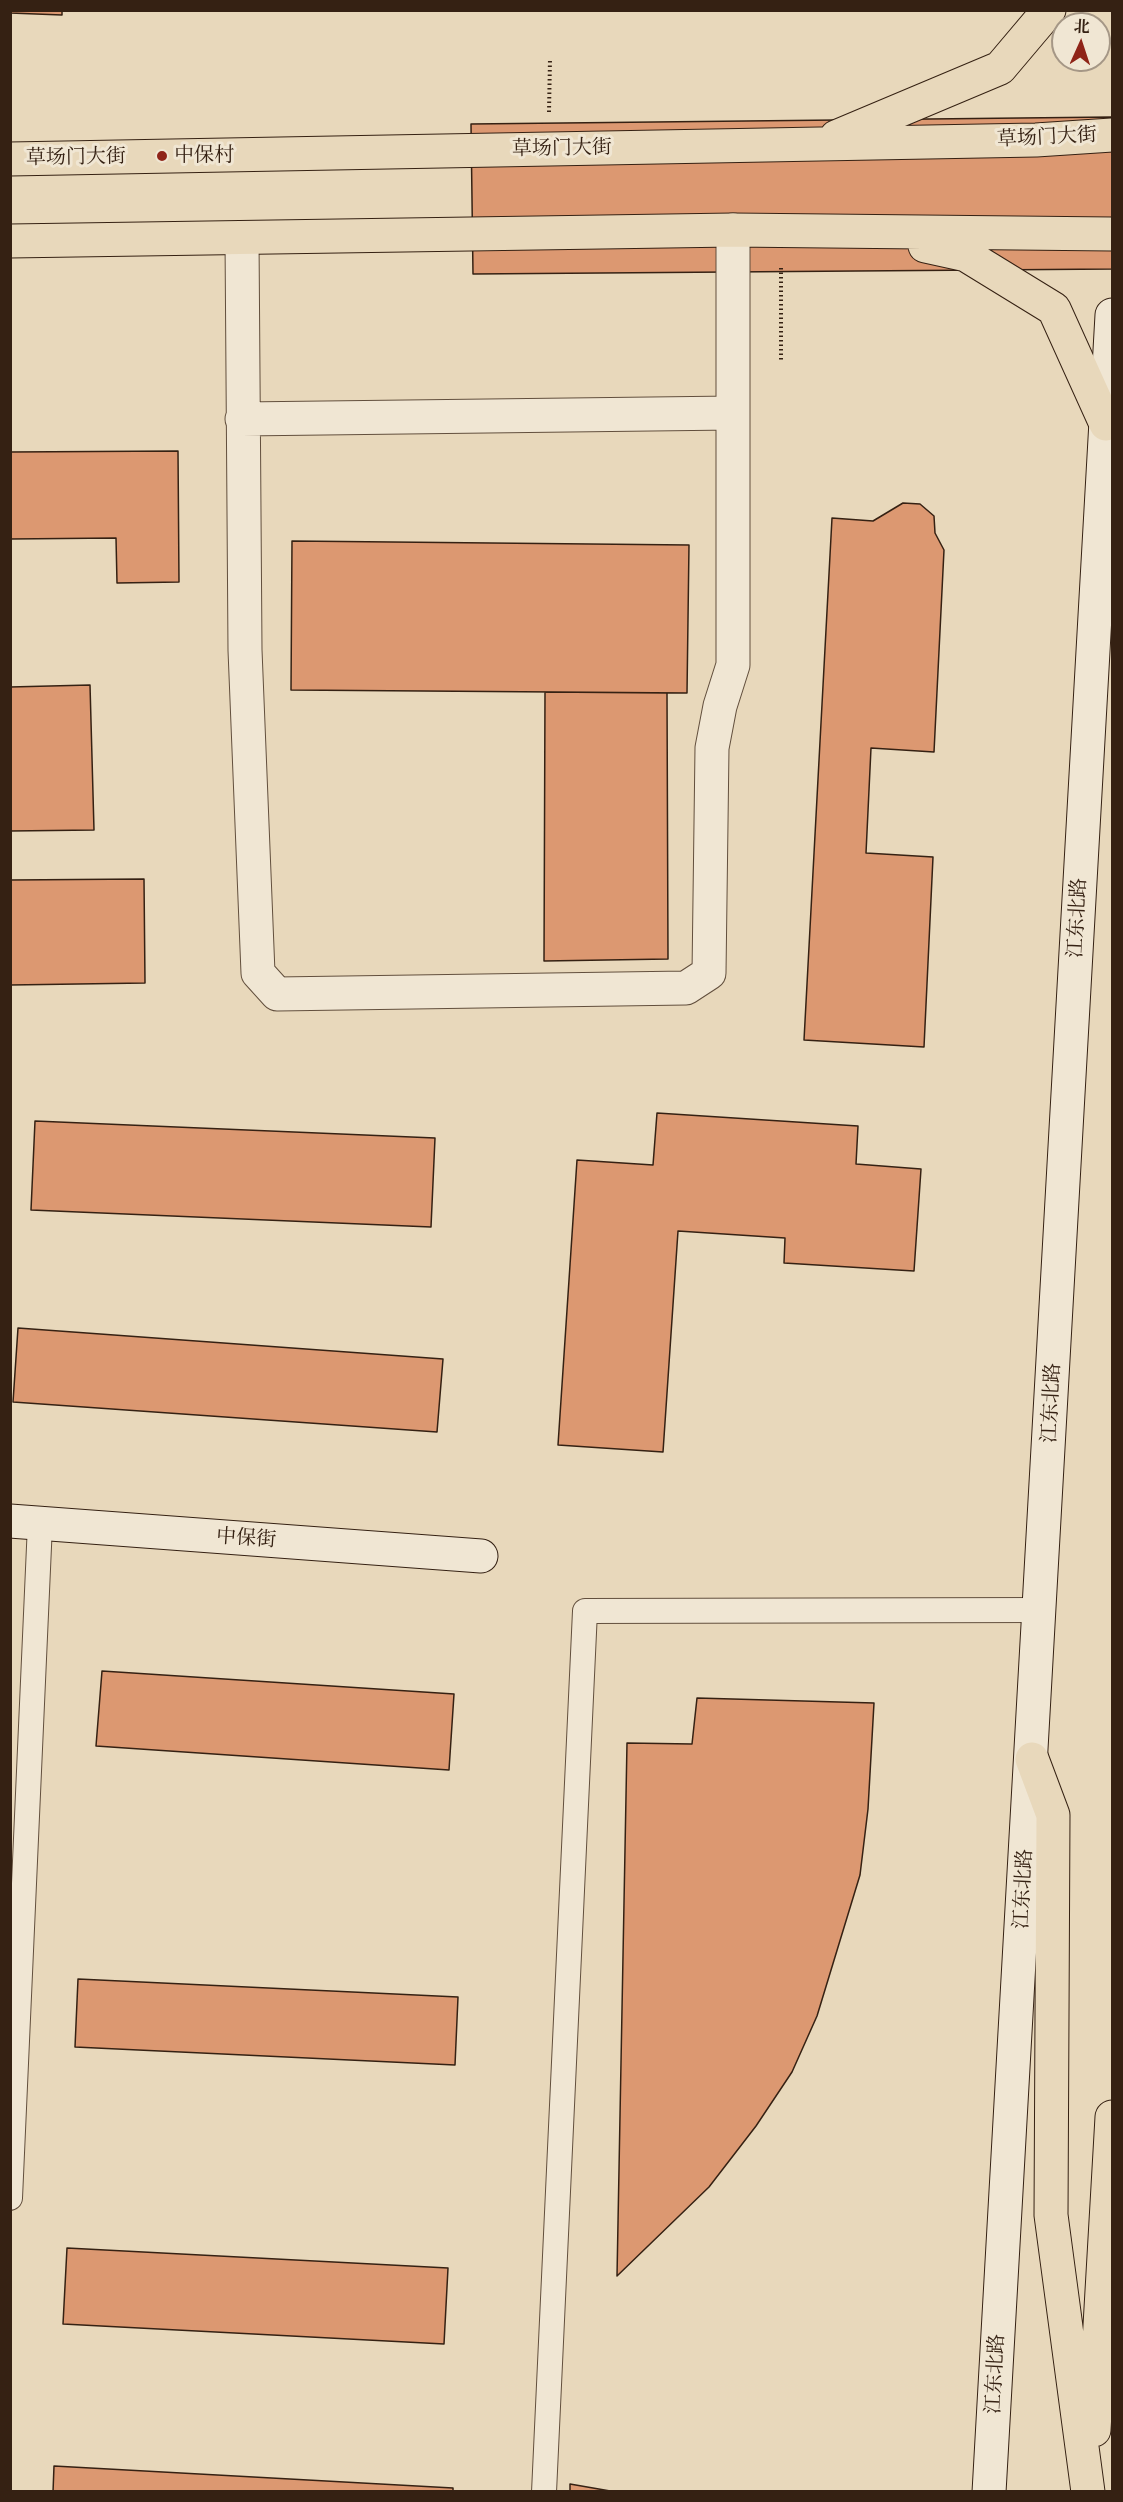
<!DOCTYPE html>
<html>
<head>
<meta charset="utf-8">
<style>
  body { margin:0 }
  #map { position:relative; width:1123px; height:2502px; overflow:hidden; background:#e8d8bb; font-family:"Gentium Book Plus","Noto Serif SC",serif }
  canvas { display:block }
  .frame { position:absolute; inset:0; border:12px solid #352113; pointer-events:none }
  .north { position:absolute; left:1051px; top:12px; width:60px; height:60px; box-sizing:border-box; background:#f0e6d3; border:2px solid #a59786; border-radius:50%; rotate:3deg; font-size:16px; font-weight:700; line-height:24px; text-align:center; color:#352113 }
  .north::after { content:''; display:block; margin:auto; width:21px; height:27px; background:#8f2418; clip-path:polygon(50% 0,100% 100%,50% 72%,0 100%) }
</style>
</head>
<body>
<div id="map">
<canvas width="1123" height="2502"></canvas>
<div class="frame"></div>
<div class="north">北</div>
</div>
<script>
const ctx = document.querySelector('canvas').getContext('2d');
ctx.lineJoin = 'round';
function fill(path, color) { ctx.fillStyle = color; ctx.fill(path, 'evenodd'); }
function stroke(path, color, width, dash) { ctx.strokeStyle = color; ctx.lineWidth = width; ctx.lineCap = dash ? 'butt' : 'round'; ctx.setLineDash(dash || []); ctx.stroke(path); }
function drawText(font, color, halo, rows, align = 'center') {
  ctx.font = font + ' "Gentium Book Plus","Noto Serif SC",serif'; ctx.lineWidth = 6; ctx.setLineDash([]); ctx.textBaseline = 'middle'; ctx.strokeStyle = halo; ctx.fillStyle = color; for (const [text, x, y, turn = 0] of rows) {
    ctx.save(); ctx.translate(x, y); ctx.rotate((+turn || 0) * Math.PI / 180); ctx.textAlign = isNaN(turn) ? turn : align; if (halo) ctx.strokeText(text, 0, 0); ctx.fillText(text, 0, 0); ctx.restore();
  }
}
const building = new Path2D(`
  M10,10h52v5l-52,-2z
  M1112,117v152l-639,5 -2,-150z
  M178,451l1,131 -62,1 -1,-45 -106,1v-87z
  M903,503l17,1 14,12 1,17 9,17 -10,202 -63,-4 -5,105 67,4 -9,190 -120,-7 28,-522 41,3z
  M292,541l397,4 -2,148 -396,-3z
  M90,685l4,145 -84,1v-144z
  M545,692l122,1 1,266 -124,2z
  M144,879l1,104 -135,2v-105z
  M657,1113l201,13 -2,38 65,5 -7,102 -130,-8 1,-25 -107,-7 -15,221 -105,-7 19,-285 76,5z
  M35,1121l400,17 -4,89 -400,-17z
  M18,1328l425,31 -6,73 -424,-30z
  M102,1671l352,23 -5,76 -353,-24z
  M697,1698l177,5 -6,106 -8,66 -43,141 -25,56 -36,54 -47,61 -92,89 10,-533 65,1z
  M78,1979l380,18 -3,68 -380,-18z
  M67,2248l381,20 -4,76 -381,-20z
  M54,2466l399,22v4h-400z
  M570,2484l46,8h-46z`);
const path = new Path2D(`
  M549,112l1,-53
  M781,268v93`);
const lane = new Path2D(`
  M10,2198l30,-674
  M544,2492l41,-881 455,-1`);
const street = new Path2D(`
  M242,238l3,412 13,323 19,21 409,-6 23,-15 3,-225 8,-42 13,-41v-435
  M242,419l491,-6`);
const secondary = new Path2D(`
  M10,1521l471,35
  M989,2492l123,-2177`);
const primary = new Path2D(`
  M836,137l164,-69 49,-58
  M10,159l1026,-19 76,-5
  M10,241l723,-11 379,4
  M925,246l41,9 88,54 52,115`);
const highway = new Path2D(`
  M1032,1759l21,56 -2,400 37,277
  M1094,2430l18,-313`);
const markers = [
  [162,156,6,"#8f2418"]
];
const streetNames = [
  ["草场门大街",1047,138,-3],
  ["草场门大街",562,149,-1],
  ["草场门大街",76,158,-1],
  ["江东北路",1078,918,-87],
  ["江东北路",1052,1403,-87],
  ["中保街",246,1539,4],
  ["江东北路",1024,1889,-87],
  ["江东北路",996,2374,-87]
];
const poiNames = [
  ["中保村",174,156]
];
fill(building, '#dc9871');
stroke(building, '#352113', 1.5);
stroke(lane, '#624f3d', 26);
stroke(street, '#624f3d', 35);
stroke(secondary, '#352113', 35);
stroke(primary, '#352113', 35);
stroke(highway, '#352113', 35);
stroke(path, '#352113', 4, [1.5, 3]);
stroke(lane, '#f0e6d3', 24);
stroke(street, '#f0e6d3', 33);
stroke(secondary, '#f0e6d3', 33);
stroke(primary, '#e8d8bb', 33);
stroke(highway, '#e8d8bb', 33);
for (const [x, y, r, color] of markers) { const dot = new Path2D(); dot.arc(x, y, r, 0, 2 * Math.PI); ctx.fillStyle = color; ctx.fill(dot); stroke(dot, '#f0e6d3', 2); }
drawText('20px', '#352113', '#f0e6d3', streetNames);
drawText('20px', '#352113', '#f0e6d3', poiNames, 'left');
</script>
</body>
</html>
